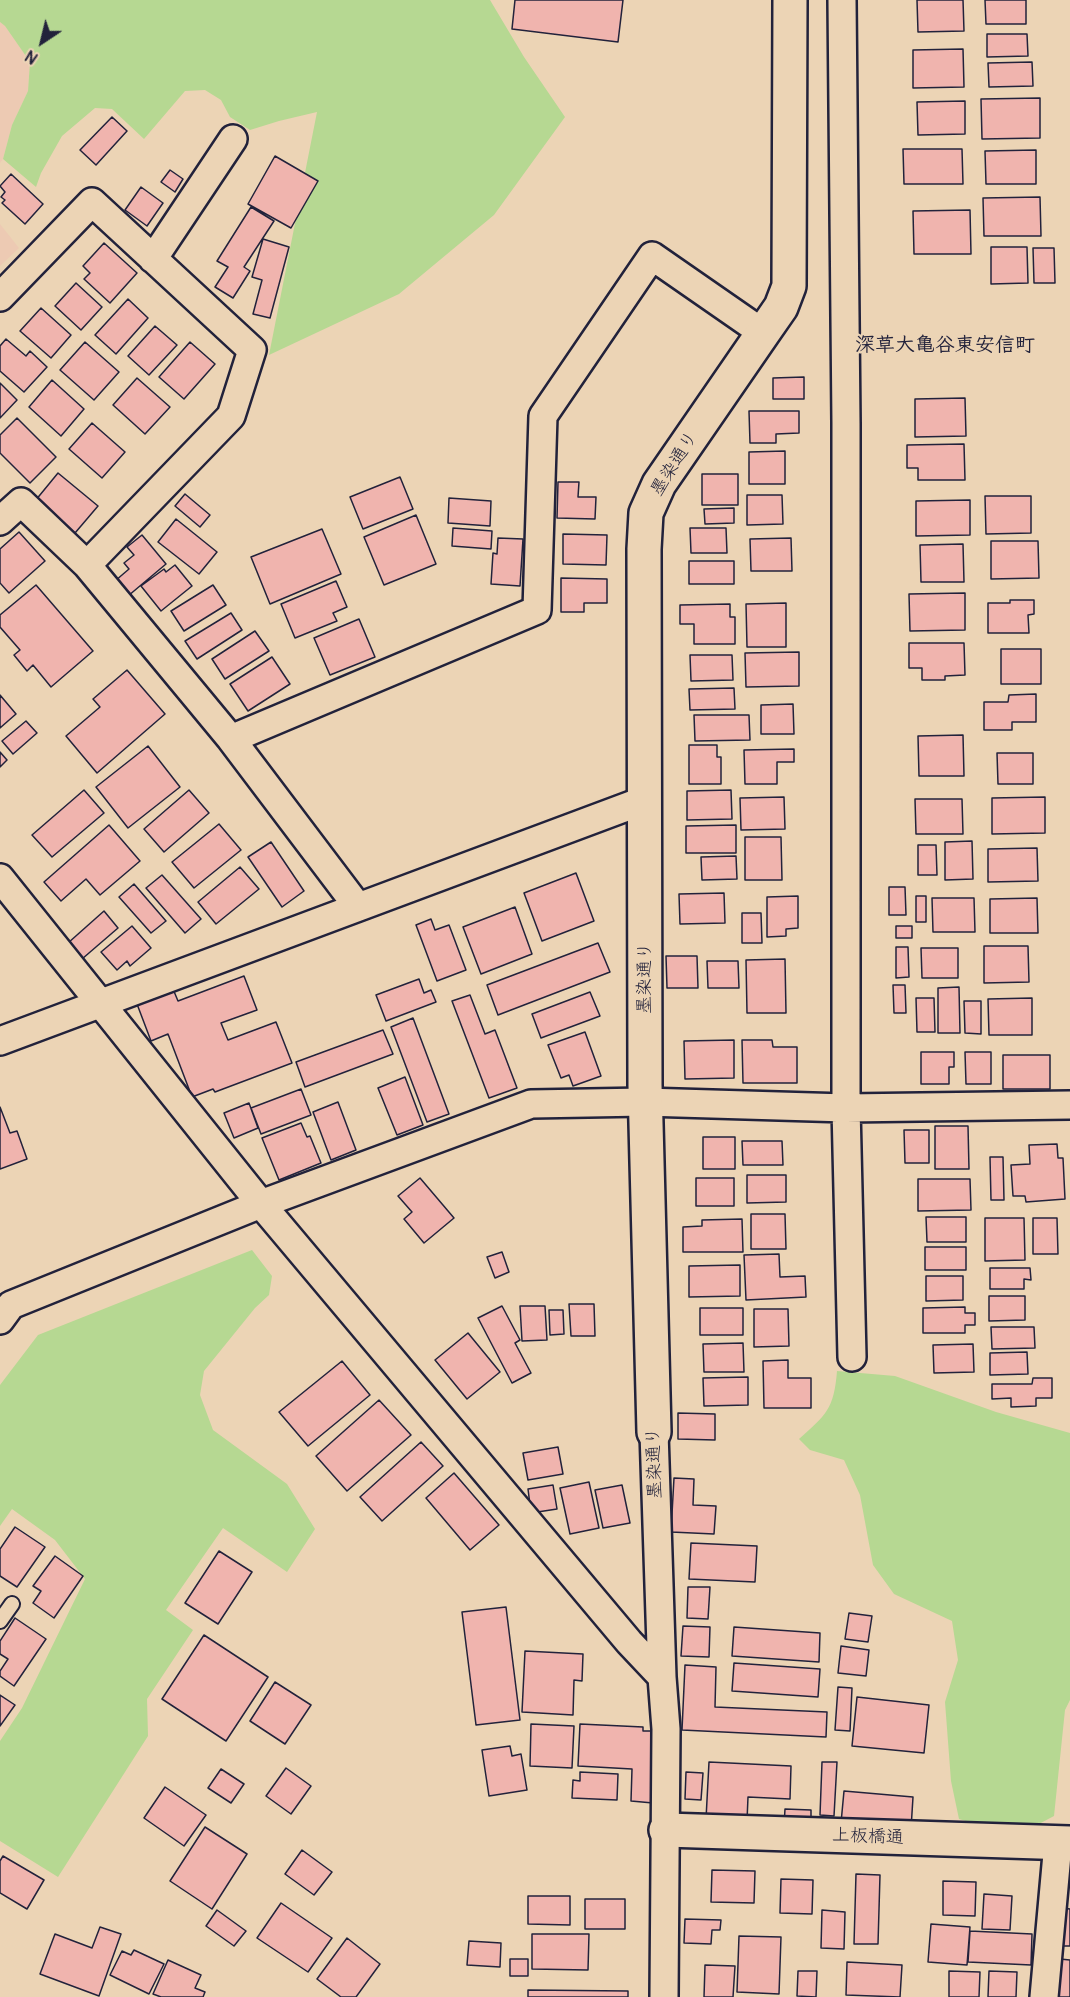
<!DOCTYPE html>
<html>
<head>
<meta charset="utf-8">
<style>
  body { margin:0 }
  #map { position:relative; width:1070px; height:1997px; overflow:hidden; background:#ecd4b5; font-family:Pangolin,sans-serif }
  canvas { display:block }
  .north { position:absolute; left:12px; top:12px; width:60px; height:60px; -webkit-text-stroke:4px #ecd4b5; paint-order:stroke; rotate:215deg; font-size:16px; font-weight:700; line-height:24px; text-align:center; color:#22223b }
  .north::after { content:''; display:block; margin:auto; width:21px; height:27px; background:#22223b; clip-path:polygon(50% 0,100% 100%,50% 72%,0 100%) }
</style>
</head>
<body>
<div id="map">
<canvas width="1070" height="1997"></canvas>
<div class="north">N</div>
</div>
<script>
const ctx = document.querySelector('canvas').getContext('2d');
ctx.lineJoin = 'round';
function fill(path, color) { ctx.fillStyle = color; ctx.fill(path, 'evenodd'); }
function stroke(path, color, width, dash) { ctx.strokeStyle = color; ctx.lineWidth = width; ctx.lineCap = dash ? 'butt' : 'round'; ctx.setLineDash(dash || []); ctx.stroke(path); }
function drawText(font, color, halo, rows, align = 'center') {
  ctx.font = font + ' Pangolin,"Klee One",sans-serif'; ctx.lineWidth = 4.5; ctx.setLineDash([]); ctx.textBaseline = 'middle'; ctx.strokeStyle = halo; ctx.fillStyle = color; for (const [text, x, y, turn = 0] of rows) {
    ctx.save(); ctx.translate(x, y); ctx.rotate((+turn || 0) * Math.PI / 180); ctx.textAlign = isNaN(turn) ? turn : align; if (halo) ctx.strokeText(text, 0, 0); ctx.fillText(text, 0, 0); ctx.restore();
  }
}
const built = new Path2D(`
  M0,22l5,4 25,36 -2,29 -16,34 -9,34 -3,4z
  M0,224l19,24 -19,18z`);
const green = new Path2D(`
  M0,0h490l34,57 41,60 -71,98 -95,79 -130,61 48,-243 -38,9 -29,9 -20,-13 -9,-17 -16,-10 -20,1 -41,48 -32,-30 -17,-1 -33,28 -21,37 -5,14 -33,-28 9,-34 16,-34 2,-29 -25,-36 -5,-4z
  M252,1250l20,26 -3,19 -14,13 -51,63 -4,24 13,35 74,54 28,45 -28,43 -64,-44 -57,82 27,20 -46,69 1,37 -90,141 -58,-36v-100l22,-33 63,-129 -30,-39 -43,-31 -12,17v-141l38,-50z
  M837,1371l58,5 101,36 74,21v267l-5,10 -11,106 -19,10 -45,2 -31,-9 -8,-38 -6,-79 13,-42 -6,-39 -58,-27 -21,-29 -13,-70 -16,-35 -34,-10 -11,-11c27,-24 35,-30 38,-68z`);
const building = new Path2D(`
  M515,0h108l-5,42 -106,-13z
  M917,0h46l1,31 -46,1z
  M985,0h41v24h-40z
  M987,34h40l1,22 -41,1z
  M963,49l1,38 -51,1v-38z
  M1032,62l1,24 -44,1 -1,-24z
  M1040,98v40l-58,1 -1,-40z
  M965,101v33l-47,1 -1,-33z
  M112,117l15,14 -31,34 -16,-15z
  M903,149h59l1,35h-59z
  M1036,150v34h-50l-1,-33z
  M275,156l43,25 -27,47 -43,-24z
  M170,170l13,9 -8,13 -14,-10z
  M11,174l32,30 -18,20 -23,-21 3,-3 -4,-3 4,-5 -5,-6z
  M141,187l22,16 -16,23 -22,-16z
  M1040,197l1,39h-57l-1,-38z
  M251,207l23,14 -30,46 6,4 -17,27 -18,-11 13,-20 -11,-6z
  M970,210l1,44h-57l-1,-43z
  M263,239l26,8 -19,71 -17,-4 9,-34 -10,-3z
  M104,243l33,30 -27,30 -26,-24 6,-6 -7,-7z
  M991,247h36l1,36 -37,1z
  M1033,248h21l1,35h-21z
  M76,283l26,24 -21,23 -26,-24z
  M128,299l20,19 -32,36 -21,-19z
  M41,308l30,27 -20,23 -31,-27z
  M155,326l22,19 -28,30 -21,-19z
  M6,339l20,17 4,-5 17,16 -23,25 -24,-21v-25z
  M85,342l34,30 -25,28 -34,-30z
  M190,342l25,22 -31,35 -25,-22z
  M804,377v22h-31v-21z
  M137,378l33,29 -25,27 -32,-29z
  M52,380l32,29 -23,27 -32,-29z
  M0,383l17,17 -17,18z
  M965,398l1,38 -51,1v-38z
  M749,411h50v22l-23,1v9h-26z
  M17,418l39,39 -26,26 -30,-30v-18z
  M92,423l33,29 -23,26 -33,-29z
  M964,444l1,36h-47v-12h-11v-23z
  M785,451v33h-36v-32z
  M58,473l40,33 -23,27 -40,-32z
  M702,474h36v31h-36z
  M400,477l13,32 -50,20 -13,-32z
  M558,482h21l-1,15h18l-1,22 -38,-1z
  M185,494l25,21 -10,12 -25,-21z
  M747,495h35l1,29 -36,1z
  M985,496h46v37l-45,1z
  M449,498l42,3 -1,25 -42,-3z
  M970,500v35l-54,1v-35z
  M734,508v15l-29,1 -1,-15z
  M416,515l20,49 -52,21 -20,-48z
  M176,519l41,33 -18,22 -41,-32z
  M453,528l39,3 -1,18 -39,-3z
  M690,528h36l1,25h-36z
  M322,529l19,45 -71,30 -19,-47z
  M19,532l26,29 -36,32 -9,-10v-34z
  M563,534l44,1 -1,30 -43,-1z
  M142,535l24,29 -38,32 -13,-15 14,-12 -5,-6 10,-8 -7,-8z
  M498,538l25,1 -3,47 -29,-2 2,-31 4,1z
  M791,538l1,33h-41l-1,-32z
  M991,541h47l1,37 -48,1z
  M963,544l1,38h-43l-1,-37z
  M689,561h45v23h-45z
  M175,565l17,21 -31,25 -20,-25 23,-17 2,3z
  M561,578l46,1v24h-23v9h-23z
  M336,581l11,26 -14,6 4,8 -42,17 -14,-34z
  M36,585l57,66 -42,36 -18,-22 -6,6 -13,-16 6,-5 -20,-23v-12z
  M213,585l13,20 -42,26 -13,-20z
  M965,593v37l-55,1 -1,-37z
  M1010,600h24v14l-6,1 1,18h-41v-30h22z
  M786,603v44h-39l-1,-43z
  M730,604v13h5v27h-41v-20h-14v-19z
  M231,613l11,17 -45,29 -12,-18z
  M359,619l16,38 -45,18 -16,-37z
  M255,631l14,20 -44,28 -13,-20z
  M909,643h55l1,32 -20,1v4h-23v-12h-13z
  M1001,649h40v35h-40z
  M799,652v34l-53,1 -1,-34z
  M690,655h42l1,25 -42,1z
  M272,657l18,27 -42,27 -18,-27z
  M127,670l38,44 -68,59 -31,-37 34,-29 -7,-8z
  M734,688l1,21 -45,1 -1,-21z
  M1036,694v28h-24v8h-28v-28h24l1,-7z
  M0,695l16,19 -16,14z
  M793,704l1,30h-33v-29z
  M694,715h55l1,25 -55,1z
  M26,721l11,12 -24,21 -11,-13z
  M963,735l1,41h-45l-1,-40z
  M689,745h28v12h4v27h-32z
  M148,746l32,41 -52,41 -32,-41z
  M794,749v13h-17v22h-32l-1,-34z
  M0,752l7,8 -7,7z
  M997,753h36v31h-35z
  M84,790l20,23 -52,44 -20,-22z
  M189,790l20,23 -45,39 -20,-23z
  M731,790l1,29 -45,1v-29z
  M784,797l1,32 -44,1 -1,-32z
  M1045,797v36l-53,1v-36z
  M915,799h47l1,35h-47z
  M219,824l22,26 -47,38 -22,-26z
  M109,825l31,36 -40,34 -14,-16 -25,22 -17,-19z
  M736,825v28h-50v-27z
  M745,837h36l1,43h-37z
  M972,841l1,38 -28,1v-38z
  M271,842l33,49 -22,16 -34,-50z
  M918,845h18l1,30h-19z
  M1037,848l1,33 -50,1v-33z
  M736,856l1,23 -35,1 -1,-23z
  M240,867l19,22 -43,35 -18,-22z
  M576,873l18,48 -52,20 -18,-48z
  M162,875l39,44 -16,14 -39,-45z
  M134,884l32,37 -15,12 -32,-36z
  M889,887h16l1,28h-17z
  M724,893l1,30 -45,1 -1,-30z
  M798,896v32l-12,1v7l-19,1v-40z
  M916,896h10v26h-10z
  M932,898h42l1,34h-42z
  M1037,898l1,35h-48v-34z
  M515,907l17,47 -51,20 -18,-47z
  M104,911l14,17 -36,31 -14,-16z
  M742,913h19l1,30h-20z
  M431,919l4,11 14,-5 17,45 -29,11 -21,-56z
  M132,926l19,22 -21,18 -3,-5 -10,9 -16,-18z
  M896,926h16v12h-16z
  M598,943l12,29 -112,43 -11,-30z
  M984,946h44l1,36 -45,1z
  M896,947h12l1,30 -13,1z
  M921,948h37v30h-36z
  M666,956h31l1,32h-31z
  M785,959l1,54h-39l-1,-53z
  M707,961h31l1,27h-31z
  M244,976l13,34 -36,13 7,17 48,-18 16,41 -77,29 -2,-3 -21,8 -24,-63 -17,7 -14,-37 36,-15 5,12z
  M419,979l5,14 7,-3 5,12 -50,19 -10,-26z
  M893,985h12l1,28h-12z
  M959,987l1,46h-22v-45z
  M590,992l10,24 -59,22 -9,-24z
  M470,995l15,39 10,-4 22,58 -28,10 -37,-97z
  M916,998h18l1,34h-18z
  M1032,998v37h-43l-1,-36z
  M964,1001h17v33l-16,-1z
  M413,1018l36,96 -22,8 -36,-95z
  M383,1030l10,24 -88,33 -9,-25z
  M585,1032l16,44 -28,10 -4,-11 -8,3 -13,-33z
  M734,1040v38l-49,1 -1,-38z
  M742,1040h30l1,7h24v36h-54z
  M921,1052h33v15h-5v17h-28z
  M965,1052h26v32h-25z
  M1003,1055h47v34h-47z
  M405,1077l18,48 -26,10 -19,-47z
  M301,1089l10,26 -50,19 -10,-26z
  M338,1102l18,48 -25,10 -18,-48z
  M249,1103l9,25 -24,10 -10,-25z
  M0,1107l10,26 7,-2 10,28 -27,10z
  M301,1123l6,14 3,-1 11,27 -42,17 -17,-42z
  M935,1126h33l1,43h-34z
  M904,1130h25v33h-24z
  M703,1137h32v32h-32z
  M742,1141h40l1,24h-40z
  M1057,1144l1,14h5l2,41 -39,3 -1,-6h-12l-2,-31 19,-1 -1,-19z
  M990,1157h13l1,43h-13z
  M747,1175h39v27l-39,1z
  M420,1178l34,40 -30,25 -20,-24 8,-7 -14,-16z
  M696,1178h38v28h-38z
  M918,1179h52l1,31 -53,1z
  M751,1214h34l1,35h-35z
  M926,1217h40v25h-39z
  M985,1218h39l1,42 -40,1z
  M1033,1218h24l1,36h-25z
  M742,1219l1,33h-60v-25l19,-1v-6z
  M925,1247h41v23h-41z
  M502,1252l7,20 -14,6 -8,-21z
  M779,1254l1,23 25,-1 1,21 -60,3 -2,-45z
  M740,1265v31l-51,1v-31z
  M990,1268h40l1,12 -7,-1v10h-34z
  M926,1276h37v24l-37,1z
  M989,1296h36v24l-36,1z
  M569,1304h25l1,32h-24z
  M502,1306l18,34 -5,3 16,30 -19,10 -34,-65z
  M520,1306h25l2,34 -25,1z
  M965,1307v6h10v12h-10v8h-42v-25z
  M700,1308h43v27h-43z
  M754,1309h34l1,37 -35,1z
  M549,1310h14l1,24 -14,1z
  M991,1327h43l1,21 -43,1z
  M468,1333l32,39 -33,27 -32,-39z
  M743,1343l1,29h-40l-1,-28z
  M973,1344l1,28 -40,1 -1,-28z
  M1027,1352l1,22 -38,1v-22z
  M788,1360v18h23v30h-47l-1,-47z
  M342,1361l28,34 -62,51 -29,-34z
  M748,1377v28l-44,1 -1,-28z
  M1033,1378h19v20h-16v8l-25,1v-9l-19,1v-15h40z
  M379,1400l32,35 -64,56 -31,-35z
  M678,1413l37,1v26l-37,-1z
  M421,1442l22,24 -61,55 -22,-24z
  M558,1447l5,27 -35,6 -5,-27z
  M454,1473l45,52 -29,25 -44,-52z
  M674,1478l20,1 -1,26 23,1 -2,28 -43,-2z
  M589,1482l10,46 -29,6 -10,-46z
  M553,1485l4,24 -26,4 -3,-24z
  M622,1485l8,38 -27,5 -8,-38z
  M15,1527l30,20 -28,40 -17,-11v-27z
  M691,1543l66,3 -2,36 -66,-3z
  M219,1551l33,21 -34,52 -33,-21z
  M55,1556l28,20 -29,42 -21,-15 8,-12 -8,-5z
  M688,1587h22l-2,32 -21,-1z
  M506,1607l14,113 -44,5 -14,-113z
  M849,1613l23,3 -4,26 -23,-3z
  M15,1618l31,21 -32,47 -14,-10v-5l8,-12 -8,-5v-13z
  M683,1626l27,1 -1,30 -28,-1z
  M734,1627l86,6 -1,29 -87,-6z
  M204,1635l64,42 -42,64 -64,-42z
  M841,1646l28,4 -3,26 -28,-3z
  M525,1651l58,3 -1,27 -8,-1 -1,35 -51,-3z
  M734,1663l86,6 -2,28 -86,-6z
  M685,1665l31,2 -1,40 112,5 -1,25 -144,-7z
  M275,1682l36,23 -26,39 -35,-23z
  M838,1687l14,1 -2,43 -15,-1z
  M0,1695l15,10 -15,21z
  M857,1697l72,8 -5,48 -72,-7z
  M531,1724l43,2 -2,42 -42,-2z
  M580,1724l63,3v4h13l-3,72 -22,-2 1,-32 -54,-3z
  M510,1746l2,10 9,-2 6,36 -38,6 -7,-46z
  M709,1762l82,4 -1,33 -42,-2 -1,24 -41,-2z
  M822,1762h15l-3,54 -14,-1z
  M286,1768l25,18 -20,28 -25,-18z
  M221,1769l23,15 -13,19 -23,-15z
  M580,1772l38,2 -1,26 -45,-2 1,-18 7,1z
  M686,1772l17,1 -2,27 -16,-1z
  M165,1787l41,28 -22,31 -40,-28z
  M844,1791l69,6 -2,32 -70,-6z
  M785,1809l26,1v17l-27,-1z
  M205,1827l42,27 -35,55 -42,-28z
  M302,1850l30,22 -18,23 -29,-21z
  M3,1856l41,24 -17,29 -27,-16v-32z
  M712,1870l43,1 -1,32 -43,-1z
  M856,1874l24,1 -2,69h-24z
  M781,1879l32,1 -1,34 -32,-1z
  M943,1881l33,1 -1,34 -32,-1z
  M984,1894l28,2 -2,34 -28,-1z
  M528,1896h42v29l-42,-1z
  M585,1899h40v30h-40z
  M281,1903l51,35 -24,34 -51,-34z
  M1062,1908l8,1v37h-11z
  M217,1910l29,21 -12,15 -28,-20z
  M822,1910l23,2 -1,37 -23,-1z
  M685,1919l36,1 -1,10h-8l-1,14 -27,-1z
  M931,1924l39,3 -3,38 -39,-3z
  M100,1927l21,7 -22,62 -59,-22 15,-40 37,14z
  M970,1931l62,3 -1,31 -63,-3z
  M532,1934h57l-1,36 -56,-1z
  M739,1936l42,1 -2,57 -42,-2z
  M347,1938l33,26 -24,33h-15l-24,-18z
  M469,1941l32,2 -1,24 -33,-2z
  M134,1950l30,14 -15,30 -39,-19 12,-24 9,4z
  M510,1959h18v17h-18z
  M1060,1959l10,1v37h-14z
  M168,1960l33,15 -6,13 10,4 -2,5h-42l-8,-3z
  M847,1962l55,3 -2,32 -54,-2z
  M705,1965l30,1 -2,31h-29z
  M798,1971h19l-1,26 -19,-1z
  M949,1971l31,1 -1,25h-30z
  M989,1971l28,1 -1,25h-28z
  M528,1990l100,1v6h-100z`);
const service = new Path2D(`
  M0,1621l12,-17`);
const minor = new Path2D(`
  M842,0l4,423v685l6,249
  M153,259l80,-120
  M0,297l92,-95 160,148 -21,66 -144,149 144,174 127,168
  M0,521l21,-19 66,63
  M231,739l306,-129 6,-194 109,-160 111,77
  M0,878l261,326 368,438 33,35
  M0,1041l645,-241
  M0,1320l11,-15 250,-101 270,-100 114,-2 201,6 224,-3
  M654,1432l8,245 4,52 -2,268
  M1044,1997l14,-154`);
const tertiary = new Path2D(`
  M654,1432l-9,-347 -1,-536 2,-36 13,-29 104,-151 18,-26 8,-21 1,-286
  M666,1830l404,13`);
const streetNames = [
  ["墨染通り",675,464,-58],
  ["墨染通り",645,978,-90],
  ["墨染通り",655,1463,-92],
  ["上板橋通",868,1837,2]
];
const neighbourhoodNames = [
  ["深草大亀谷東安信町",945,346]
];
fill(built, '#edcab3');
fill(green, '#b6d892');
fill(building, '#f0b4ae');
stroke(building, '#22223b', 1.5);
stroke(service, '#22223b', 18);
stroke(minor, '#22223b', 32);
stroke(tertiary, '#22223b', 38);
stroke(service, '#ecd4b5', 14);
stroke(minor, '#ecd4b5', 27);
stroke(tertiary, '#ecd4b5', 33);
drawText('18px', '#22223b', '#ecd4b5', streetNames);
drawText('bold 20px', '#22223b', '#ecd4b5', neighbourhoodNames);
</script>
</body>
</html>
